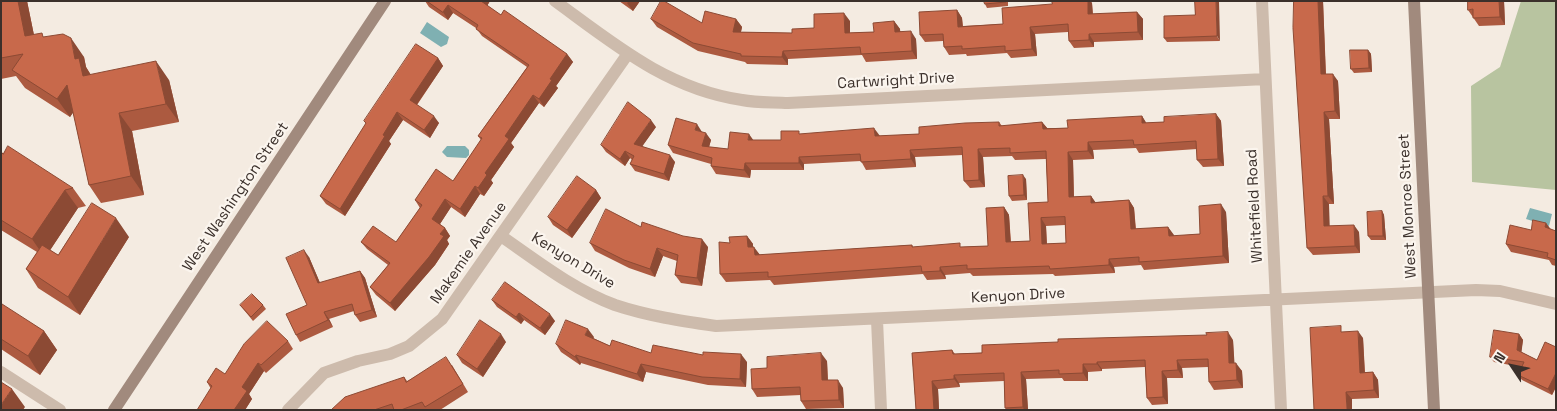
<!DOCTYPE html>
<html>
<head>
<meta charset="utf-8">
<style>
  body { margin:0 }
  #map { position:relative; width:1557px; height:411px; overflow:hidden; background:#f4ebe1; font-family:"Space Grotesk",sans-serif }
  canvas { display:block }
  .frame { position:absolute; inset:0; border:2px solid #3b302b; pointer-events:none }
  .north { position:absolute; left:1487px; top:341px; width:50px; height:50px; -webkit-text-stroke:4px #fbf5ee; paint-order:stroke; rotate:304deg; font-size:14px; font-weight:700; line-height:20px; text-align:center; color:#3b302b }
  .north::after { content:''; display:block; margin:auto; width:18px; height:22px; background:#3b302b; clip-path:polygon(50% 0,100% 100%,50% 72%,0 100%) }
</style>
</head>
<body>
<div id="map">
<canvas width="1557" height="411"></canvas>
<div class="frame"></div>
<div class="north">N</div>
</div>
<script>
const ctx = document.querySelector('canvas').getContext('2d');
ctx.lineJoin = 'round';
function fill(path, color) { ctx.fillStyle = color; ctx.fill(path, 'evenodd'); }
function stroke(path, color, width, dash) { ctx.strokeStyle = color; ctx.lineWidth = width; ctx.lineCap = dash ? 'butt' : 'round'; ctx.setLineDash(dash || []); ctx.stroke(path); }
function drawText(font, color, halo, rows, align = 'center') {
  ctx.font = font + ' "Space Grotesk",sans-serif'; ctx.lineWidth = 4.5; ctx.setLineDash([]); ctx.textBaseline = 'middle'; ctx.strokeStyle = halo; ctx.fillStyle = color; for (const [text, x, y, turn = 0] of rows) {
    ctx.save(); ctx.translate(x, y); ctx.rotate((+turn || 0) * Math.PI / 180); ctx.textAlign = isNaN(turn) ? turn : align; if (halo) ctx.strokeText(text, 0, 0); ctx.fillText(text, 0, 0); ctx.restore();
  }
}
const green = new Path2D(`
  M1521,1h35v189l-84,-8 -1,-96 29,-19z`);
const water = new Path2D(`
  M427,22l22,15 -2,7 -6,3 -21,-14z
  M447,146h18l4,4v5l-3,3 -19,-1 -5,-5z
  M1530,208l22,6 -3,12 -23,-7z`);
const street = new Path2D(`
  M555,1c59,43 112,88 187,99 15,3 31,2 46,3l477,-24
  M1262,1l19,409
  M501,236c36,25 73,54 114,69 33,11 67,16 101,21l760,-36 24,1 56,13
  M877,320l4,90
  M1,372l59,38
  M288,410l36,-37 34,-12 32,-7 19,-8 33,-27 185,-264`);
const secondary = new Path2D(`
  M1414,1l20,409
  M114,410l271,-409`);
const wall = new Path2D(`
  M1,1h26l7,34 10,2 40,20 2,10 5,8 78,5 10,42 -47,9 12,64 -43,8 -12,-18 -16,-73 -3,5 -45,-29 -9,-12 -15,3z
  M425,1h65l-3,5 14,9 66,39 6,8 -17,24 2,2 -14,19 -5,-4 -28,40 3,4 -23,33 2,3 -9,13 -4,-2 -15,23 -14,-10 -11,17 5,4 5,8 -3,4 2,4 -14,21 -40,46 -19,-16 -6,-8 18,-22 -21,-16 -6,-7h35l24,-34 -5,-8 38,-19 28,-41 -3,-4 49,-69 -45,-31 -6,-8 -23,-15 -5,7 -19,-13z
  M619,1h21l-7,10z
  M984,1h24v5l-21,2 -2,-4z
  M1195,1l25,40 -53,1 -3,-4 31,-23z
  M1294,1h29l3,73 12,7 2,38h-11l5,85h-5v22l30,6 1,21 -47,2 -6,-7z
  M1504,1l1,24 -26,1 -11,-16z
  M1092,3l1,11 44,-2 6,7v21l-49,2v5l-20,1 -5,-7 -1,-9 -33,2 2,22 -26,2 -4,-5 -40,3 -1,-2 -17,1 -5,-8 -1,-6 -18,1 -5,-7 37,-25 5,8 1,8 40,-2z
  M651,19l51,4 34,-4 6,8 -1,5 51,1 58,-12v12l24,-1 20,-11 6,8v2l16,8 1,20 -51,3 -4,-7 -74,4v6l-41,-1 -2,-2 -47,-11 -41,-24z
  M1368,50l3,4 1,18 -18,1 -3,-4z
  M438,58l5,8 -26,39 22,18 -9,15 -27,-18 -14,21 2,3 -46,72 -19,-12 -6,-8 46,-72 -2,-3z
  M1216,114l5,7 3,45 -21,1 -6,-7v-11l-58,4 -3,-5 -43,2 1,9 -21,1 1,37 17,-1 4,6 34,-2 5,8 2,21 32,-2 6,9 26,-2 26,-22 3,51 -85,7 -3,-5 -27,2 1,6 -60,3 -2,-2 -80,2 -3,-3 -25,2 1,4 -19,1 -4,-6 -149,11 -4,-5 -44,2 -6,-8 10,-31 17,-7 6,8v3l7,8 152,-10 1,2h50l25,-1 16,-39 5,8 2,27 19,-1 18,-39 -2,-43 -31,1 -3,-4 -29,1 2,30 -15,1 -6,-7 -1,-26 -48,2 1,10 -50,3 -5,-9 -57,3v6h-53l-1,8 -34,-4 -5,-8v-2l-38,-11 -5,-8 34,-13 9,8 -2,7 19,2 25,-9h28l20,-6 79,2 39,-2 80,-12 3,4 40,-4 5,6h21l74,-12 4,7 18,-1zM1065,225l1,18 -19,1 -1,-18z
  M656,127l-14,19 33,16 -6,19 -34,-10 -5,-7 2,-4 -2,-2 -5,8 -19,-14 -5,-7z
  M1,152l72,36 13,18 -8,2 -28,42 8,5 71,-18 -49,78 -42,-27 -12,-19 11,-17 -36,-22z
  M1026,179l1,21 -15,1 -3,-5z
  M596,190l5,8 -29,40 -19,-13 -5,-8z
  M1382,211l2,4 2,25h-15l-3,-4z
  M1546,223l5,7 5,1v35l-4,-1 -3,-5 -38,-8 -5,-8 25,-14z
  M641,227l67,20 -6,39 -21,-3 -6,-8 2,-14 -14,-5 -8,21 -26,-9 -34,-17 -5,-8z
  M309,257l11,26 40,-12 5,7 12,39 -17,5 -5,-7 -1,-4 -25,8 4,8 -33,15 -4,-7 11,-30z
  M492,300l63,21 -10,14 -21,-15 -3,4 -24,-17z
  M1,305l43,26 13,19 -17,25 -39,-26z
  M240,305h23l3,4 -13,12z
  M1345,332l18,6 2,34h8l5,8 1,18 -27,1 -38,11z
  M1519,334l4,6 -2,12 16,8 19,-13v40l-4,8 -30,-15 -4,-5 3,-8 -27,-5 -4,-5z
  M594,337l-1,1 17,8 41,7 52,2 44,7 -1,25 -38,-2 -62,-13 -3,10 -62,-19 -1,2 -19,-13 -5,-8z
  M1233,340l1,23 8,8 1,17 -29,2 -5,-8 -1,-15 -26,1 1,10h-16l1,26 -16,1 -5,-7 -2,-31 -43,2v2l-14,1v9h-24l-2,-3 -36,1 2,31h-21l-2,-2 -1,-27 -45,2 1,4 -22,2 1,21h-23l-4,-57 40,-3 3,4z
  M288,341l5,8 -27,24 -2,-2 -15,23 3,5 -7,11h-48l14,-21 -4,-7 18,-8z
  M506,342l-23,35 -21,-14 -5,-8z
  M827,361l1,19 15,8 1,20 -38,1 -5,-8v-6l-44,2 -5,-8 15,-21z
  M452,365l16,27 -28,18h-109l73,-33 3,4z`);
const shadedWall = new Path2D(`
  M18,1h9l11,54 -13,-19z
  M480,1h10l-5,8z
  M629,1h11l-7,10 -6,-8z
  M1088,1h3l1,2 1,18 -5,-7z
  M1216,1h3l1,40 -3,-5z
  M1318,1h5l3,81 -5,-8z
  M1499,1h5l1,24 -5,-8z
  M448,5l5,8 -5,7 -5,-8z
  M957,10l5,8 1,16 -5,-7z
  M1137,12l6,7v21l-5,-8z
  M844,13l6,8v20l-5,-8z
  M736,19l6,8 -3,13 -6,-8z
  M894,21l6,8 1,11 -6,-8z
  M1030,27l5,7 2,22 -5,-7z
  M911,31l5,8 1,20 -5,-8z
  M1089,34l5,8v5l-5,-7z
  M71,38l13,19 2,10 6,10 -9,-1 -8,-17z
  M1368,50l3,4 1,18 -3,-4z
  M783,51l5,8v6l-6,-8z
  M567,54l6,8 -17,24 2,2 -14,19 -5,-8 11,-20z
  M438,58l5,8 -28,41 -5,-7z
  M156,61l13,19 10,42 -13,-18z
  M1333,74l5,7 2,38 -5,-8z
  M67,85l13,18 -10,14 -13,-18z
  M533,95l6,8 -28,40 3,4 -23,33 2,3 -9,13 -6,-8 7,-15 20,-37z
  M397,112l6,8 -14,21 2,3 -46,72 -5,-7 43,-74z
  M1324,112l5,7 5,85 -6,-8z
  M119,113l13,18 12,64 -13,-19z
  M1216,114l5,7 3,45 -6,-7z
  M434,116l5,7 -9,15 -6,-8z
  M1142,116l5,8 -5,-1z
  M651,120l5,7 -17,24 -5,-7z
  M1042,122l6,7h-5z
  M697,124l5,8 -7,-2z
  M874,128l6,8v8l-5,-8z
  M706,133l5,7 -4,14 -5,-8z
  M749,134l5,7 -6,-1z
  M1088,142l5,8 1,9 -6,-8z
  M978,149l5,8 2,30 -6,-7z
  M910,150l5,7 1,10 -5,-8z
  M625,151l5,7 -5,8 -5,-7z
  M1068,152l5,8 1,45 -5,-8z
  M670,155l5,7 -6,19 -5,-7z
  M799,157l5,7v6l-5,-7z
  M745,163l6,7 -1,8 -6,-8z
  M1023,175l3,4 1,21 -3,-5z
  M475,186l5,8 -15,23 -5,-8z
  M65,190l13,18 -33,50 -13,-19z
  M596,190l5,8 -29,40 -5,-8z
  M1091,196l5,7h-5z
  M1323,196l6,8 1,30 -6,-8z
  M445,199l6,8 -13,20 -6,-8z
  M1129,200l5,8 2,28 -5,-7z
  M1221,204l5,8 3,51 -6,-7z
  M1004,207l5,8 2,35 -5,-8z
  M1382,211l2,4 2,25 -3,-4z
  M116,218l13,19 -49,78 -12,-18z
  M1041,218l5,8 1,25 -5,-7z
  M1546,223l6,8 -7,-4z
  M1354,225l5,7 1,21 -5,-7z
  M1168,227l6,8v8l-5,-7z
  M445,228l5,8 -3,4 2,4 -14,21 -40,46 -5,-8z
  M747,236l6,8v11l-5,-8z
  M702,239l6,8 -6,39 -5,-8z
  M754,247l6,8h-5z
  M657,248l6,8 -8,21 -5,-8z
  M304,250l5,7 14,33 -5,-7z
  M1109,259l5,8 1,6 -6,-8z
  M940,267l5,8 1,4 -6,-8z
  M360,271l5,7 12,39 -5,-7z
  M324,312l5,7 4,8 -5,-7z
  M519,313l5,7 -3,4 -5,-7z
  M550,314l5,7 -10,14 -5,-7z
  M588,329l6,8 -3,6 -6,-8z
  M44,331l13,19 -17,25 -12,-19z
  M1358,331l5,7 2,42 -5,-7z
  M1228,332l5,8 2,31 -6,-8z
  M501,334l5,8 -23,35 -6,-8z
  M1519,334l4,6 -2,16 -4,-6z
  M821,353l6,8 1,27 -6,-8z
  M741,354l6,8 -1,25 -6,-8z
  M576,355l5,8 -1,2 -5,-8z
  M1177,360l5,8 1,10 -5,-8z
  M1097,362l5,7v2l-5,-7z
  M258,363l6,8 -15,23 3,5 -7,11h-11l8,-23z
  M1236,363l6,8 1,17 -6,-8z
  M641,364l5,8 -3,10 -6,-8z
  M1083,364l5,8v9l-5,-8z
  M1162,371l5,7 1,26 -5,-7z
  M1021,372l5,7 2,31h-4l-1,-3z
  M1373,372l5,8 1,18 -5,-8z
  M1556,373v14l-4,8 -4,-6z
  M954,375l5,8 1,4 -6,-8z
  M838,380l5,8 1,20 -5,-8z
  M932,381l6,8 1,21h-5z
  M12,389l13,18 -2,3h-22v-5z
  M1346,392l6,7v11h-5z`);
const building = new Path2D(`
  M1,1h17l7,35 17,-3 1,4 20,-3 8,4 4,21 4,-1 4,18 73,-15 10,43 -47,9 12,63 -42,9 -22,-100 -10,14 -45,-29 11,-16 -22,4z
  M427,1h54l20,14 3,-5 63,44 -17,25 2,1 -13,19 -6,-4 -28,41 4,3 -24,34 2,2 -9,13 -3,-2 -15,23 -15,-10 -13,20 13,9 -5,6 4,2 -15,21 -39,46 -20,-16 20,-24 -29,-21 12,-16 23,16 26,-37 -7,-5 21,-31 17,12 29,-43 -4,-2 51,-71 -53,-36 2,-4 -30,-20 -5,7z
  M661,1h3l38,22 3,-12 31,8 -3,13 59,1v-4l22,-1v-14l30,-1 1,20 29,-1 -1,-9 21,-2 1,11 16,-1 1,20 -51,3 -1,-7 -77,4 -1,6 -41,-1v-2l-48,-11 -42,-24z
  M984,1h21l1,1 -21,2z
  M1052,1h36v13l49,-2 1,20 -49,2v6l-20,1 -1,-17 -38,3 2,22 -27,2v-5l-43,3v-3l-18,1 -1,-13 -23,1 -1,-23 38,-2 1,17 45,-3 -1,-16 50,-4z
  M1195,1h21l1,35 -53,2v-22l31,-1z
  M1294,1h24l3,73h12l2,37 -11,1 4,84h-5l1,30 30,-1 1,21 -48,2 -14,-220z
  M1468,1h31l1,16 -27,1v-9l-5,1z
  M416,44l22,14 -28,42 24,16 -10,14 -27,-18 -14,23 2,1 -45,73 -20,-13 46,-73 -2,-2z
  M1350,50h18l1,18 -18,1z
  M628,102l23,18 -17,24 36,11 -6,19 -34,-10 4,-8 -9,-5 -5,8 -19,-14z
  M1216,114l2,45 -21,1 -1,-19 -62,4 -1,-5 -45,2v9l-20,1 1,45 22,-1v7l38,-3 2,29 37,-2 1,9 31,-2 -1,-28 22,-2 2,52 -84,6v-5l-30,2v6l-59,4 -1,-3 -82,3v-4l-27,2v4l-18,1 -1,-6 -153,11v-5l-48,2 -1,-32 11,1 -1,-6 18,-1 1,11h6l1,8 157,-10v2l48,-4v4l28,-1 -2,-38 18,-1 2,35 24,-1 -2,-38 20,-1 -2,-51 -36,2v-5l-32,1 1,31 -15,1 -2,-34 -52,3 1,9 -50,3 -1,-8 -61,3v6h-54l-1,7 -33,-4 1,-8 -44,-13 8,-27 21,6 -2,6 11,3 -4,13 26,3 2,-17 19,2 -1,6h33v-9h18v3l75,-6 1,8 44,-2v-7l46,-4 34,-1v4l43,-4 1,7 25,-1 -1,-8 75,-4v7l22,-1v-5zM1065,217l1,26 -24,1 -1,-26z
  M8,146l65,42 -8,2 -33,49 -31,-19v-68l2,2z
  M1023,175l1,20 -15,1 -1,-20z
  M577,176l19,14 -29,40 -19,-13z
  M92,203l24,15 -48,79 -42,-28 16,-24 16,10z
  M606,209l35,18 1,-5 41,14 19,3 -5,39 -22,-3 3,-20 -21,-7 -7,21 -26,-9 -34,-17z
  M1382,211l1,25h-15l-1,-24z
  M1533,220l13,3 -1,4 11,4v29l-9,-3 1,-4 -42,-9 4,-19 21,5z
  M304,250l14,33 42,-12 12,39 -17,5 -3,-11 -28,8 4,8 -32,15 -10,-21 21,-9 -21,-47z
  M505,282l45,32 -10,14 -21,-15 -3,4 -24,-17z
  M252,294l11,11 -12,12 -11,-12z
  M2,304l42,27 -16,25 -27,-17z
  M480,320l21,14 -24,35 -20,-14z
  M566,320l22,9 -3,6 25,11 2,-6 39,13 2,-8 50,10v-3l38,2 -1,25 -38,-2 -61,-13 -4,10 -61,-19 -1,2 -19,-13z
  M267,321l21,20 -27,24 -3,-2 -16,24 5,4 -13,19h-37l15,-24 -5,-4 9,-14 9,6 19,-30z
  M1341,326v6l17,-1 2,42 13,-1 1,18 -28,2 1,18h-33l-4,-82z
  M1494,330l25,4 -2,16 20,10 8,-18 11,5v26l-8,16 -30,-14 6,-13 -34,-5z
  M1228,332l1,31h7l1,17 -28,2 -1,-23 -31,1 1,10 -16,1 1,26 -16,1 -2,-38 -48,2v2h-14v9l-24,1v-4l-38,2 2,35 -18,1 -1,-35 -50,2v4l-22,2 2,29h-18l-4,-57 40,-3 1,4 29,-1v-8l76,-3v-3l149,-4 -1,-2z
  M821,353l1,27h16l1,20 -38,1 -1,-14 -48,2 -1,-20 16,-1v-11z
  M446,357l17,27 -38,23 -3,-5 -21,8h-7l-2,-6 -18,6h-43l14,-13 59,-20 2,5z
  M1,382l11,7 -11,16z`);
const streetNames = [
  ["Cartwright Drive",896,81,-3],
  ["West Washington Street",236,197,-56],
  ["Whitefield Road",1255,206,-93],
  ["West Monroe Street",1408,206,-93],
  ["Makemie Avenue",469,253,-55],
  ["Kenyon Drive",573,261,31],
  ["Kenyon Drive",1018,296,-3]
];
fill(green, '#b8c4a0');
fill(water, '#7fb0b2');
stroke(street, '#cdbbac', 12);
stroke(secondary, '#a18a7d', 12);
fill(wall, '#ac5a40');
fill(shadedWall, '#8c4a34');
fill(building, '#c8694b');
stroke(building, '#8c4a34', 1);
drawText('15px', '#3b302b', '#fbf5ee', streetNames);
</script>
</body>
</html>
